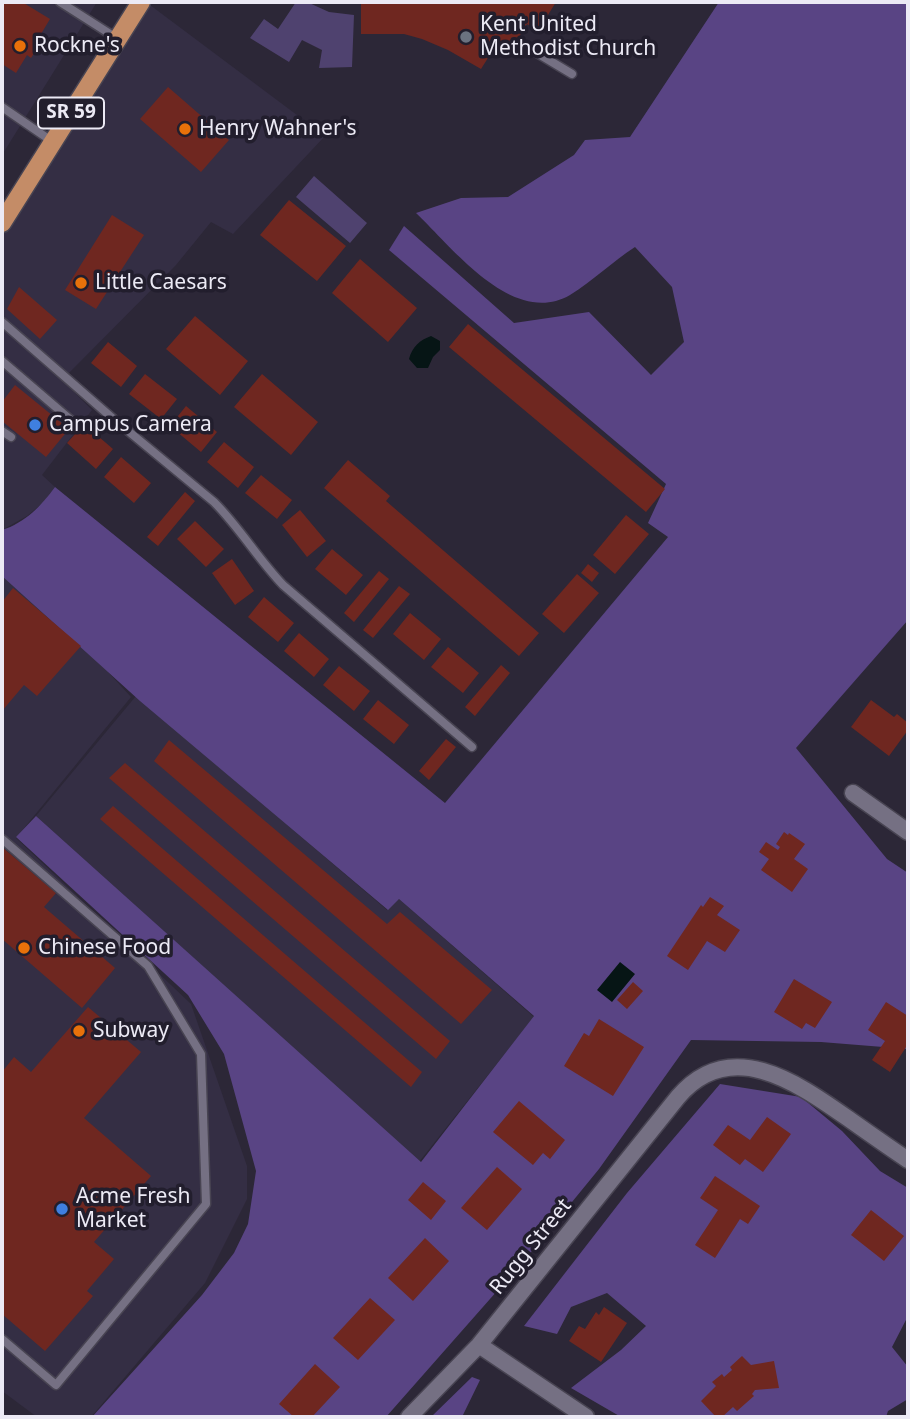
<!DOCTYPE html>
<html>
<head>
<meta charset="utf-8">
<style>
  body { margin:0 }
  #map { position:relative; width:910px; height:1419px; overflow:hidden; background:#2c2737; font-family:"Noto Sans",sans-serif }
  canvas { display:block }
  .frame { position:absolute; inset:0; border:4px solid #eceaf5; pointer-events:none }
</style>
</head>
<body>
<div id="map">
<canvas width="910" height="1419"></canvas>
<div class="frame"></div>
</div>
<script>
const ctx = document.querySelector('canvas').getContext('2d');
ctx.lineJoin = 'round';
function fill(path, color) { ctx.fillStyle = color; ctx.fill(path, 'evenodd'); }
function stroke(path, color, width, dash) { ctx.strokeStyle = color; ctx.lineWidth = width; ctx.lineCap = dash ? 'butt' : 'round'; ctx.setLineDash(dash || []); ctx.stroke(path); }
function drawText(font, color, halo, rows, align = 'center') {
  ctx.font = font + ' "Noto Sans",sans-serif'; ctx.lineWidth = 7; ctx.setLineDash([]); ctx.textBaseline = 'middle'; ctx.strokeStyle = halo; ctx.fillStyle = color; for (const [text, x, y, turn = 0] of rows) {
    ctx.save(); ctx.translate(x, y); ctx.rotate((+turn || 0) * Math.PI / 180); ctx.textAlign = isNaN(turn) ? turn : align; if (halo) ctx.strokeText(text, 0, 0); ctx.fillText(text, 0, 0); ctx.restore();
  }
}
const built = new Path2D(`
  M2,2h95l-95,153z
  M146,2l179,134 -92,98 -22,-12 -35,43 -114,115 30,30 -50,65 13,12 -11,15 -17,14 -25,14v-307z
  M2,575l85,74 44,48 -115,141 175,166 56,162v33l-42,84 -114,134h-54l-35,-26z
  M136,696l251,214 12,-11 135,118 -115,145 -383,-346z`);
const green = new Path2D(`
  M296,2h11l22,10 25,3 -2,52 -33,1 3,-18 -20,-10 -13,22 -39,-24 14,-19 14,10z
  M314,176l53,47 -17,20 -54,-46z`);
const forest = new Path2D(`
  M719,2h189v618l-112,128 91,111 21,14v176l-87,-7 -130,-2 -92,129 -72,88 -141,160h-294l110,-122 32,-42 14,-29 8,-53 -32,-117 -36,-59 -172,-158 20,-21 385,346 113,-146 -135,-117 -11,11 -248,-209 -138,-125v-46c23,-7 40,-25 53,-43l390,316 223,-266 -20,-14 18,-39 -277,-234 15,-24 110,97 75,-11 62,63 33,-33 -12,-55 -37,-40c-22,14 -42,34 -65,48 -57,33 -118,-48 -154,-82l45,-15 47,-1 66,-42 11,-15 45,-3z
  M720,1084l81,13 41,34 38,40 28,17v128l-16,31 16,20v32l-20,12 -2,6h-265l-50,-29 50,-38 25,-24 -39,-33 -36,14 -14,27 -33,-8 103,-133z
  M472,1377l8,3 -18,37h-31z`);
const water = new Path2D(`
  M431,336l9,5v9l-7,7 -5,11h-11l-8,-9c3,-12 11,-19 22,-23z
  M620,962l15,12 -23,28 -15,-12z`);
const building = new Path2D(`
  M2,2h20l28,17 -9,15 4,2 -14,22 -4,-3 -11,18 -14,-9z
  M361,2h91l9,2 1,-2h94l-18,29 -11,-7 -21,34 -13,-8 -12,19 -33,-19 -26,-11 -18,-5h-43z
  M168,87l61,53 -28,32 -61,-53z
  M289,200l57,46 -29,35 -57,-46z
  M112,215l32,20 -48,74 -31,-19z
  M360,259l57,49 -29,34 -56,-49z
  M19,287l38,33 -17,19 -33,-30z
  M195,316l53,45 -28,34 -54,-46z
  M468,324l197,165 -19,23 -197,-165z
  M108,342l29,24 -16,21 -30,-24z
  M145,374l32,25 -16,20 -32,-25z
  M262,374l56,48 -27,33 -57,-48z
  M15,385l54,44 -23,28 -44,-36v-19z
  M186,406l31,26 -16,20 -31,-26z
  M84,424l29,25 -17,20 -29,-26z
  M224,442l30,25 -16,21 -31,-26z
  M121,457l30,26 -17,20 -30,-26z
  M348,460l42,36 -4,5 153,132 -20,23 -195,-168z
  M261,475l31,25 -15,19 -32,-26z
  M185,492l10,9 -37,45 -11,-9z
  M300,510l26,31 -19,16 -25,-32z
  M626,515l23,19 -34,40 -22,-19z
  M195,521l29,28 -18,18 -29,-28z
  M332,549l31,26 -17,20 -31,-26z
  M232,559l22,32 -19,14 -23,-32z
  M588,564l11,9 -7,9 -11,-9z
  M379,571l10,8 -35,43 -10,-9z
  M577,574l22,19 -35,40 -22,-19z
  M399,586l11,8 -37,44 -10,-8z
  M13,588l68,58 -44,50 -13,-11 -22,26v-109z
  M264,597l30,26 -16,19 -30,-25z
  M410,613l31,26 -17,21 -31,-26z
  M299,633l30,26 -15,18 -30,-26z
  M448,647l31,26 -16,20 -32,-26z
  M501,665l9,8 -35,43 -10,-9z
  M339,666l31,25 -16,20 -31,-26z
  M378,700l31,25 -15,19 -31,-25z
  M871,700l23,17 3,-3 11,9v7l-19,26 -38,-29z
  M446,739l10,8 -27,33 -10,-9z
  M169,740l218,184 13,-12 92,78 -31,34 -307,-263z
  M125,763l325,278 -14,18 -327,-281z
  M113,806l309,266 -11,15 -311,-268z
  M784,832l4,3 1,-2 16,11 -11,15 14,10 -16,23 -31,-22 8,-11 -10,-7 7,-10 12,8 2,-3 -4,-3z
  M2,847l54,46 -12,14 71,61 -33,40 -80,-69z
  M710,897l14,9 -7,9 23,15 -15,22 -18,-11 -19,29 -21,-14 34,-51 2,2z
  M794,979l38,23 -17,26 -9,-5 -4,6 -28,-17z
  M633,982l10,9 -16,18 -10,-9z
  M886,1002l22,14v28l-18,28 -18,-12 13,-19 -17,-11z
  M88,1007l53,45 -57,66 67,58 -57,66 20,17 -27,32 6,5 -48,55 -43,-37v-242l12,-15 17,15z
  M599,1019l45,28 -31,49 -49,-30 20,-33 5,3z
  M519,1101l46,39 -15,19 -7,-6 -10,12 -40,-33z
  M767,1117l24,17 -28,38 -18,-13 -5,6 -27,-20 15,-20 22,15z
  M497,1167l25,22 -35,41 -26,-22z
  M715,1176l45,30 -12,18 -8,-5 -25,39 -20,-13 23,-35 -18,-12z
  M423,1182l23,19 -15,19 -23,-20z
  M871,1210l33,26 -20,25 -33,-26z
  M425,1238l24,23 -36,40 -25,-23z
  M370,1298l25,22 -37,40 -25,-22z
  M604,1307l23,16 -26,39 -32,-21 10,-15 6,3 11,-17 3,3z
  M742,1356l9,9 23,-4 5,27 -24,2 -3,4 2,2 -17,15 -4,-4 -11,10h-6l-15,-16 15,-15 -4,-4 10,-8 2,3 8,-7 -2,-3z
  M315,1364l25,23 -28,30h-18l-15,-13z`);
const service = new Path2D(`
  M60,2l58,37
  M522,44l50,30
  M2,107l51,35
  M2,322l108,94 104,86c26,26 44,57 69,83l189,162
  M2,361l70,60
  M2,431l9,6
  M2,839l146,127 53,88 5,150 -150,181 -54,-46`);
const minor = new Path2D(`
  M853,793l55,39
  M479,1345l107,72
  M409,1417l70,-72 199,-248c52,-61 118,-15 168,20 20,14 41,29 62,43`);
const primary = new Path2D(`
  M2,223l139,-221`);
const markers = [
  [466,37,7,"#6b7280"],
  [20,46,7,"#e8710a"],
  [185,129,7,"#e8710a"],
  [81,283,7,"#e8710a"],
  [35,425,7,"#3f7fe0"],
  [24,948,7,"#e8710a"],
  [79,1031,7,"#e8710a"],
  [62,1209,7,"#3f7fe0"]
];
const shields = [
  [71,113,66]
];
const shieldNames = [
  ["SR 59",71,113]
];
const poiNames = [
  ["Kent United",480,25],
  ["Methodist Church",480,49],
  ["Rockne's",34,46],
  ["Henry Wahner's",199,129],
  ["Little Caesars",95,283],
  ["Campus Camera",49,425],
  ["Chinese Food",38,948],
  ["Subway",93,1031],
  ["Acme Fresh",76,1197],
  ["Market",76,1221]
];
const streetNames = [
  ["Rugg Street",531,1247,-51]
];
fill(built, '#342e44');
fill(green, '#4f426f');
fill(forest, '#594484');
fill(water, '#061515');
fill(building, '#6f2720');
stroke(service, '#484452', 11);
stroke(minor, '#484452', 19);
stroke(primary, '#484452', 21);
stroke(service, '#757083', 8);
stroke(minor, '#757083', 16);
stroke(primary, '#c48c67', 18);
for (const [x, y, r, color] of markers) { const dot = new Path2D(); dot.arc(x, y, r, 0, 2 * Math.PI); ctx.fillStyle = color; ctx.fill(dot); stroke(dot, '#221e2d', 2.5); }
for (const [x, y, w] of shields) { const box = new Path2D(); box.roundRect(x - w / 2, y - 15.5, w, 31, 5); ctx.fillStyle = '#221e2d'; ctx.fill(box); stroke(box, '#eceaf5', 2); }
drawText('bold 19px', '#eceaf5', null, shieldNames);
drawText('21px', '#eceaf5', '#221e2d', poiNames, 'left');
drawText('21px', '#eceaf5', '#221e2d', streetNames);
</script>
</body>
</html>
